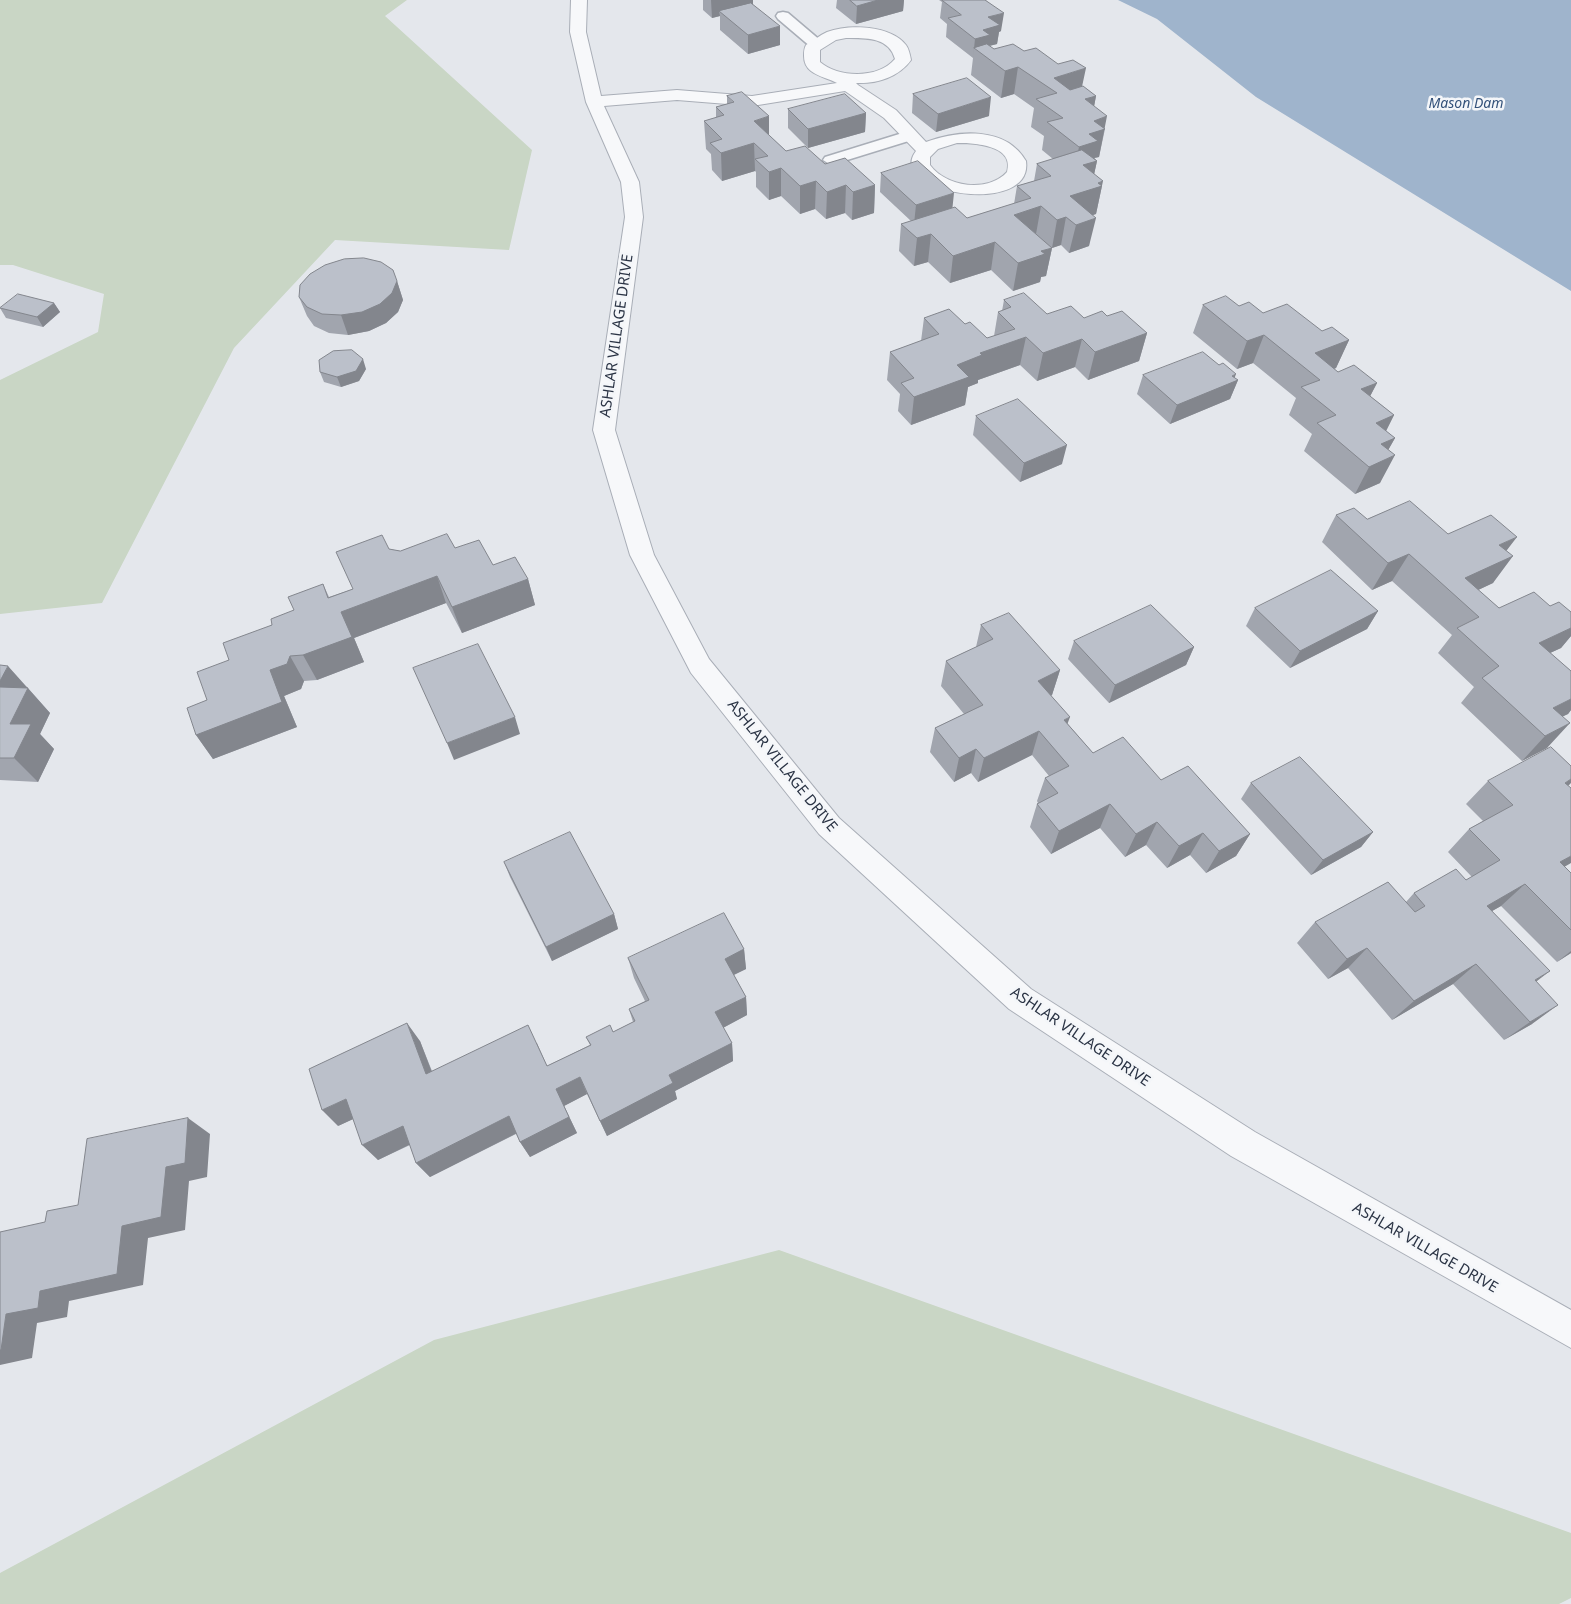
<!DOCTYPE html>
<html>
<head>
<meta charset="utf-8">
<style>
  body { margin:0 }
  canvas { display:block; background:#e4e7ec }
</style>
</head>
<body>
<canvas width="1571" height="1604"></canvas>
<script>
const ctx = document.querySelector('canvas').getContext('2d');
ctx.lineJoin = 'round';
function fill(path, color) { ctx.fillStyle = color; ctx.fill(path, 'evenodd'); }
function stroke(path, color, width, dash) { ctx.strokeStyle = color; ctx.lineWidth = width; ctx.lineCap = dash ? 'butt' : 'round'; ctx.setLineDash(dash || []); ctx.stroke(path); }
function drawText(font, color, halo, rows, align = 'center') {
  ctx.font = font + ' "Noto Sans",sans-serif'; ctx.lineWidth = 5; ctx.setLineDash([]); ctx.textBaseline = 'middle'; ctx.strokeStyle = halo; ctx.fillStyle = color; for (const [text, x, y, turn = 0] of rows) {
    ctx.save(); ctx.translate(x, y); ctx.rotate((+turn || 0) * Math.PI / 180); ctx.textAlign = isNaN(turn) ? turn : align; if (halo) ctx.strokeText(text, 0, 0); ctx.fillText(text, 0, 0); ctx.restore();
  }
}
const green = new Path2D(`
  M0,0h407l-22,16 147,134 -23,100 -174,-10 -101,108 -132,255 -102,11v-234l98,-48 6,-38 -91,-29h-13z
  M779,1250l792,283v65l-12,6h-1559v-31l434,-233z`);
const water = new Path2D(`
  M1118,0h453v291l-315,-194 -99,-78z`);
const service = new Path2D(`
  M783,12l5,1 33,28 2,3 -2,3h-10l-33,-28 -2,-3 2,-3z
  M909,131l6,2 2,3 -2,3 -84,26 -8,-5 2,-3z`);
const minor = new Path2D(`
  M571,0h16l-1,32 15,64 76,-6 75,6 85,-13c-13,-7 -33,-8 -33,-27 0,-5 0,-7 2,-11 7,-4 14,-10 21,-13 22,-8 63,-7 79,13 3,4 4,10 5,15 -12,17 -34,24 -55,23l2,2 38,25 30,32c32,-12 80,-16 100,19 8,57 -142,32 -110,-10l-32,-33 -39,-27 -93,15 -75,-6 -73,6 35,76 4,35 -28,213 39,125 55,104 130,159 192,171 224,143 316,178v38l-340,-192 -222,-147 -190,-175 -128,-161 -61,-118 -37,-125 32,-213 -4,-35 -35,-80 -16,-70zM846,38c20,0 43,-1 49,21 -17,20 -56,19 -75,3v-12l16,-10zM957,143c17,0 58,2 50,29 -19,21 -61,15 -77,-7v-8l8,-8z`);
const wall = new Path2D(`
  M703,0h50v5l27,40 -32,9 -28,-24v-14l-8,2 -9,-8z
  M837,0h67l-1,11 -47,13 -20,-16z
  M939,0h47l15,31 -2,1 -2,12 -8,2 5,3 30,2 58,35 14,10 -2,10 11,23 -6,28 -5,1 3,3 -3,13 8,12 -6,28 -4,1 -3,31 -20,7 -8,-8 -9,3 -6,28 -5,1 -1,5 -27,9 -22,-21 -41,13 -22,-21 -14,4 -15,-15 2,-27 10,-3 -31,-29 1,-19 71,35 15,10 47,-14 3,-18 17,-5 3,-17 16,-5 -11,-9 2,-14 -13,-9 3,-19 -20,-14 -13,4 -30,-23 2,-17 -27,-21 1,-13 -7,-6 2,-16z
  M913,94l76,22 -53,16 -24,-19z
  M727,96l59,55 39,13 50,21 -1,28 -22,7 -7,-7 -19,6 -11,-10 -15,5 -19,-18 -12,4 -13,-13v-15l-1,-1 -33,10 -10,-11 -1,-16 -5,-5 -2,-28 12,-3v-11l11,-3z
  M788,109l78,4 -1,19 -57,16 -20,-20z
  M397,281l6,19 -5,12 -12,11 -17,8 -21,4 -19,-2 -15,-7 -7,-10 -8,-19z
  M1004,300l43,14 37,4 23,-2 40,17 -8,28 -51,19 -13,-13 -38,14 -17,-16 -42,15v3l-10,4 -3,18 -54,20 -13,-14 2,-17 -13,-14 3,-28 31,-11 3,-23 41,6 22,14 7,-2 4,-24 4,-1z
  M54,303l6,9 -17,15 -37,-9 -6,-10z
  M1203,305l36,1 83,25 27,9 -13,28 -2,1 4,3 39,11 -7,13 24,19 -8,16 9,7 -7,12 -8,33 -25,11 -51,-43 8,-17 -23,-19 7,-17 -43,-35 -16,6 -44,-36z
  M366,369l-7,12 -18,6 -17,-5 -4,-10z
  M1143,375l92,3 3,2 -8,19 -60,25 -33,-30z
  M976,416l86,48 -42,18 -47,-47z
  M1336,515l31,4 81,15 58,17 -13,32 -15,7 21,18 51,-2 21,6v24l-10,12 -11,5 21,18v39l-3,4 -5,2 -16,32 -25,13 -61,-58 13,-16 -36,-34 14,-18 -60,-54 -20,9 -50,-48z
  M455,548l38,17 35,14 7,26 -73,28 -16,-30 -92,35 10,24 -47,18 -13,1 -3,8 -17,7 13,31 -84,32 -17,-24 11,-35 22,-40 43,-35 22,-15 29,-26 6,13 24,-8 36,-40 11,2z
  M1255,608l123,3 -11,18 -77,39 -44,-42z
  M981,625l79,45 -8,25 -1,1 16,27 26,30 68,27 89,54 -14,22 -30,17 -16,-18 -23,13 -21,-23 -21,12 -25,-29 -49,26 -21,-27 7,-23 1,-1 -1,-2 8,-23 4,-2 -17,-21 -54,27 -7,-9 -17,9 -24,-30 5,-24 29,-14 -23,-28 5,-25 30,-14z
  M1074,641l120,6 -8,18 -77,38 -41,-44z
  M0,665l28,23 22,25 -10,21 14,15 -16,33 -38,-2z
  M1488,781l80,5 -3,81 6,6v80l-14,9 -56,-56 -9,5 44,71 -4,42 -28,16 -51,-56 -61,36 -44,-52 -20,11 -31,-36 18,-21 91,-20 8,-9 52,-13 6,-3 -24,-25 21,-23 14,-8 -17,-17z
  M1251,783l122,49 -12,15 -50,28 -70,-76z
  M504,862l110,52 4,15 -66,32 -42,-84z
  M744,949l2,20 -12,6 12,22 1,18 -24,13 9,15 1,18 -58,30 2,8 -70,37 -20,-42 -23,12 13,27 -47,24 -10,-15 -4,-8 -86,43 -14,-14 -6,-18 -32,15 -25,-41 -15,7 82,-85 12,30 105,-28 10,23 43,-21 -4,-8 27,-5 20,-10 -4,-13 16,-8 -11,-23 -6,-20z`);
const shadedWall = new Path2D(`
  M711,0h42v8l-34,3 1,5 -8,2z
  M878,0h26l-1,11 -47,13 1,-18z
  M1004,13l-3,18 -2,1 -2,12 -8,2 -15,2 -1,10 2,-19 8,-9 5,-13z
  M780,26v19l-32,9v-19z
  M1018,67l-4,27 -13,4 4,-27z
  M1086,68l-6,28 -23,-3 -3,-15z
  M1096,96l-5,27 -6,-24z
  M991,97l-2,19 -53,16 2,-18z
  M866,113l-1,19 -57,16v-19z
  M769,116v28l-15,-23z
  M1107,116l-8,41 -5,1 3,3 -6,28 -18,-14 6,-28 10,-13 5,-13z
  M754,143l1,28 -33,10 -1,-28z
  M781,168v28l-12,4v-28z
  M816,181l-1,28 -15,5v-28z
  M1103,181l-7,33 -24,8 -6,-5 -5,28 -9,3 -6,28 -5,1 -1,5 -27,9 5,-28 23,-12 11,-3 5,-28 13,-24z
  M846,185l-1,28 -19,6 1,-27z
  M875,185l-1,28 -22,7 1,-28z
  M954,193l-2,19 -38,12 2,-19z
  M1041,206l-5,28 -22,-19z
  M1096,218l-7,28 -20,7 7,-28z
  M931,234l-3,28 -14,4 3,-28z
  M995,242l-4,28 -41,13 3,-27z
  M397,281l6,19 -5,12 -12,11 -17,8 -21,4 -7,-20z
  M54,303l6,9 -17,15 -6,-10z
  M1147,333l-8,28 -51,19 7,-28z
  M1264,335l-11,28 -16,6 10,-28z
  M1026,337l-6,28 -42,15v3l-10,4 -3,18 -54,20 3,-28 43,-32 23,-12z
  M1082,339l-7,28 -38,14 6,-28z
  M1349,340l-13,28 -20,8 -1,-23z
  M363,359l3,10 -7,12 -18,6 -4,-10z
  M1236,374l-3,8 5,-2 -8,19 -60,25 7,-19z
  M1377,383l-14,27 -2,-21z
  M1394,415l-14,28 -4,-20z
  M1395,438l-13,23 13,-6 -15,28 -25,11 26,-50z
  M1067,445l-5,19 -42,18 4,-19z
  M1517,537l-20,26 16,-7 -20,27 -34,16 6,-21 34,-33z
  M1409,554l-17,27 -20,9 16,-27z
  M437,576l9,27 -92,35 10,24 -47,18 -14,-25 38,-43z
  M528,579l7,26 -73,28 -10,-26z
  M1378,611l-11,18 -77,39 10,-17z
  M1571,628v8l-10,12 -44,20 22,-25z
  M1194,647l-8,18 -77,38 6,-18z
  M290,656l14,25 -3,8 -17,7 13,31 -84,32 -17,-24 74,-65z
  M8,666l42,47 -10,21 14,15 -16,33 -24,-24 -14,-68v-9z
  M1060,670l-8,25 -21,11 7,-25z
  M1571,699v11l-3,4 -31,15 16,-21z
  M515,717l5,17 -66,26 -7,-17z
  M1070,717l-9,24 3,-21z
  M1570,723l-23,25 -25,13 23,-25z
  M1039,731l-7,24 -54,27 6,-24z
  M976,749l-5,24 -17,9 5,-24z
  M1571,779v4l-15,15 9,-15z
  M1110,804l-10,24 -49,26 8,-23z
  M1157,822l-11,23 -21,12 11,-23z
  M1373,832l-12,15 -50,28 12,-15z
  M1203,833l-13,22 -23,13 12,-22z
  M1250,834l-14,22 -30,17 13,-22z
  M1571,856v7l-36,21 25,-22z
  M1525,884l-24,22 -37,21 23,-21z
  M614,914l4,15 -66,32 -6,-14z
  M1367,948l-19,20 -20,11 19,-20z
  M744,949l2,20 -19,9 -2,-19z
  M1571,951v2l-14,9z
  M1476,964l-23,20 -61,36 22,-19z
  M1550,971l-26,20 11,-11z
  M746,997l1,18 -30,16 -2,-19z
  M1558,1005l-26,19 -28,16 26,-18z
  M407,1023l13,18 19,50 -13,-17z
  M732,1043l1,18 -58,30 2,8 -70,37 -7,-15 69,-46z
  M580,1077l7,17 -23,12 13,27 -47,24 -10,-15 36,-53z
  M346,1099l16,16 -24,11 -16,-16z
  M509,1116l10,16 -89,45 -14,-14z
  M188,1118l22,16 -3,43 -18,4 -4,49 -37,8 -5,47 -74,16 -2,16 -30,6 -5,35 -32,7v-15l6,-36 34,-23 82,-65z
  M403,1126l14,15 -39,19 -16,-15z`);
const building = new Path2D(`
  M850,0h28l-21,6z
  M942,0h43l19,13 -16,4 12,8 -17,5 7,5 -15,4 -27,-21 13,-3z
  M751,3l29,23 -32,9 -29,-24z
  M987,44l7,5 19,-5 11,7 12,-3 22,16 15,-4 13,8 -32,10 16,12 13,-4 13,10 -11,3 22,17 -13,5 11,8 -16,5 9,7 -19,6 -32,-25 16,-4 -27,-19 21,-6 -39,-26 -13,4 -31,-23z
  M967,78l24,19 -53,17 -25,-20z
  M742,92l27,24 -15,5 32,30 19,-5 20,18 20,-6 30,27 -22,7 -7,-7 -19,7 -11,-11 -16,5 -19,-18 -12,4 -14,-13 13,-3 -14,-13 -33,10 -11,-10 12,-4 -18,-18 20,-6 -8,-8 18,-5 -7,-6z
  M845,94l21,19 -58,16 -20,-20z
  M1082,150l15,11 -14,4 20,16 -5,2 4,3 -32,10 26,22 -20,7 -10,-8 -9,3 -16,-14 -27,9 38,33 -11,3 4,3 -27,9 -23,-21 -42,14 -22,-22 -14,4 -16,-14 54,-17 12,11 64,-20 -14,-12 34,-10 -14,-12z
  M918,161l36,32 -38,12 -35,-32z
  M364,258l17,4 12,8 4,11 -5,12 -12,11 -18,8 -21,3 -19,-1 -15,-7 -8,-10 1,-12 10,-11 15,-9 19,-6z
  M1024,293l23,21 24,-8 13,12 18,-7 5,5 15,-5 25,22 -52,19 -13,-13 -39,14 -17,-16 -46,16 2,2 -25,10 12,12 -55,20 -13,-14 13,-5 -24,-26 49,-18 -15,-16 25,-9 16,15 5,-2 17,16 28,-9 -17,-17 13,-5 -7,-7z
  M18,294l36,9 -17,14 -37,-9z
  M1226,296l13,10 10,-4 14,11 24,-9 35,27 10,-4 17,13 -34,13 23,19 16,-7 23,18 -16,6 33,26 -18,8 19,15 -14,6 14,11 -26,12 -52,-44 19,-8 -35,-28 19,-7 -56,-45 -17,6 -44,-36z
  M352,350l11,9 -7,12 -19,6 -17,-5 -1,-12 14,-9z
  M1203,352l16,13 4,-2 13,11 -4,2 6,4 -61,25 -34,-30z
  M1018,399l49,46 -43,18 -48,-47z
  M1410,501l38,33 43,-19 26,22 -18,8 14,11 -48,22 34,30 35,-16 16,14 9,-4 12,10v16l-32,15 32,28v28l-18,9 17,15 -25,13 -63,-58 17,-12 -42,-38 22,-11 -70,-63 -21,9 -52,-48 18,-7 13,11z
  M447,534l8,14 24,-8 14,25 22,-8 13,22 -76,28 -15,-31 -96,36 11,25 -49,18 -13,1 -3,8 -17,6 12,32 -86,33 -9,-27 20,-8 -10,-28 32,-12 -6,-17 49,-18 -1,-6 23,-9 -6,-13 35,-13 5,14 25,-9 -17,-37 46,-17 7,14 11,2z
  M1331,570l47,41 -78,40 -45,-43z
  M1151,605l43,42 -79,38 -41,-44z
  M1009,613l51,57 -22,11 32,36 -6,3 29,33 30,-16 38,43 27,-14 62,68 -31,17 -16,-18 -24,13 -22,-24 -21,12 -26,-30 -51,27 -22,-27 21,-11 -13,-15 24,-12 -30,-35 -55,27 -8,-9 -17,9 -24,-30 48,-23 -37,-44 47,-22 -12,-14z
  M478,644l37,73 -68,26 -34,-75z
  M0,665l8,1 -8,15z
  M0,687l28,1 -18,36h21l-17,34h-14z
  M1551,747l20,19v13l-6,4 6,5v68l-11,6 11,11v57l-46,-46 -38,22 63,65 -15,9 23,25 -28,17 -54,-58 -62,37 -47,-53 -20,11 -32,-37 73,-40 27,30 10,-6 -11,-13 42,-24 10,11 34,-20 -31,-31 44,-24 -25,-24z
  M1300,757l73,75 -50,28 -72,-77z
  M570,832l44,82 -68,33 -42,-85z
  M724,913l20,36 -19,10 21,38 -31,15 17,31 -63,32 4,8 -73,38 -20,-44 -24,12 13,28 -49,25 -11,-26 -93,47 -13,-37 -41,19 -16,-46 -24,11 -13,-41 98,-46 19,51 102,-49 19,41 44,-21 -5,-8 24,-12 3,7 22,-11 -6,-12 20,-9 -21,-42z
  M188,1118l-3,45 -19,4 -5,50 -39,9 -5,48 -77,17 -2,17 -32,6 -5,36h-1v-118l45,-10 2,-11 31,-6 9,-66z`);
const farWaternames = [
  ["Mason Dam",1466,104]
];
const streetNames = [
  ["ASHLAR VILLAGE DRIVE",617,336,-82],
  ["ASHLAR VILLAGE DRIVE",782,766,51],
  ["ASHLAR VILLAGE DRIVE",1080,1037,34],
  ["ASHLAR VILLAGE DRIVE",1425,1248,30]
];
fill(green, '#c9d6c5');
fill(water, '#9fb4cc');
stroke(service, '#a9aeb7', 3);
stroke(minor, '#a9aeb7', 2);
fill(service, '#f7f8fa');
fill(minor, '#f7f8fa');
fill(wall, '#a1a5ae');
fill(shadedWall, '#83868d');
fill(building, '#bbc0ca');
stroke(building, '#83868d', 1);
drawText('italic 14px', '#34527a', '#f4f6f9', farWaternames);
drawText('15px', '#2b3445', '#f4f6f9', streetNames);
</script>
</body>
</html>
